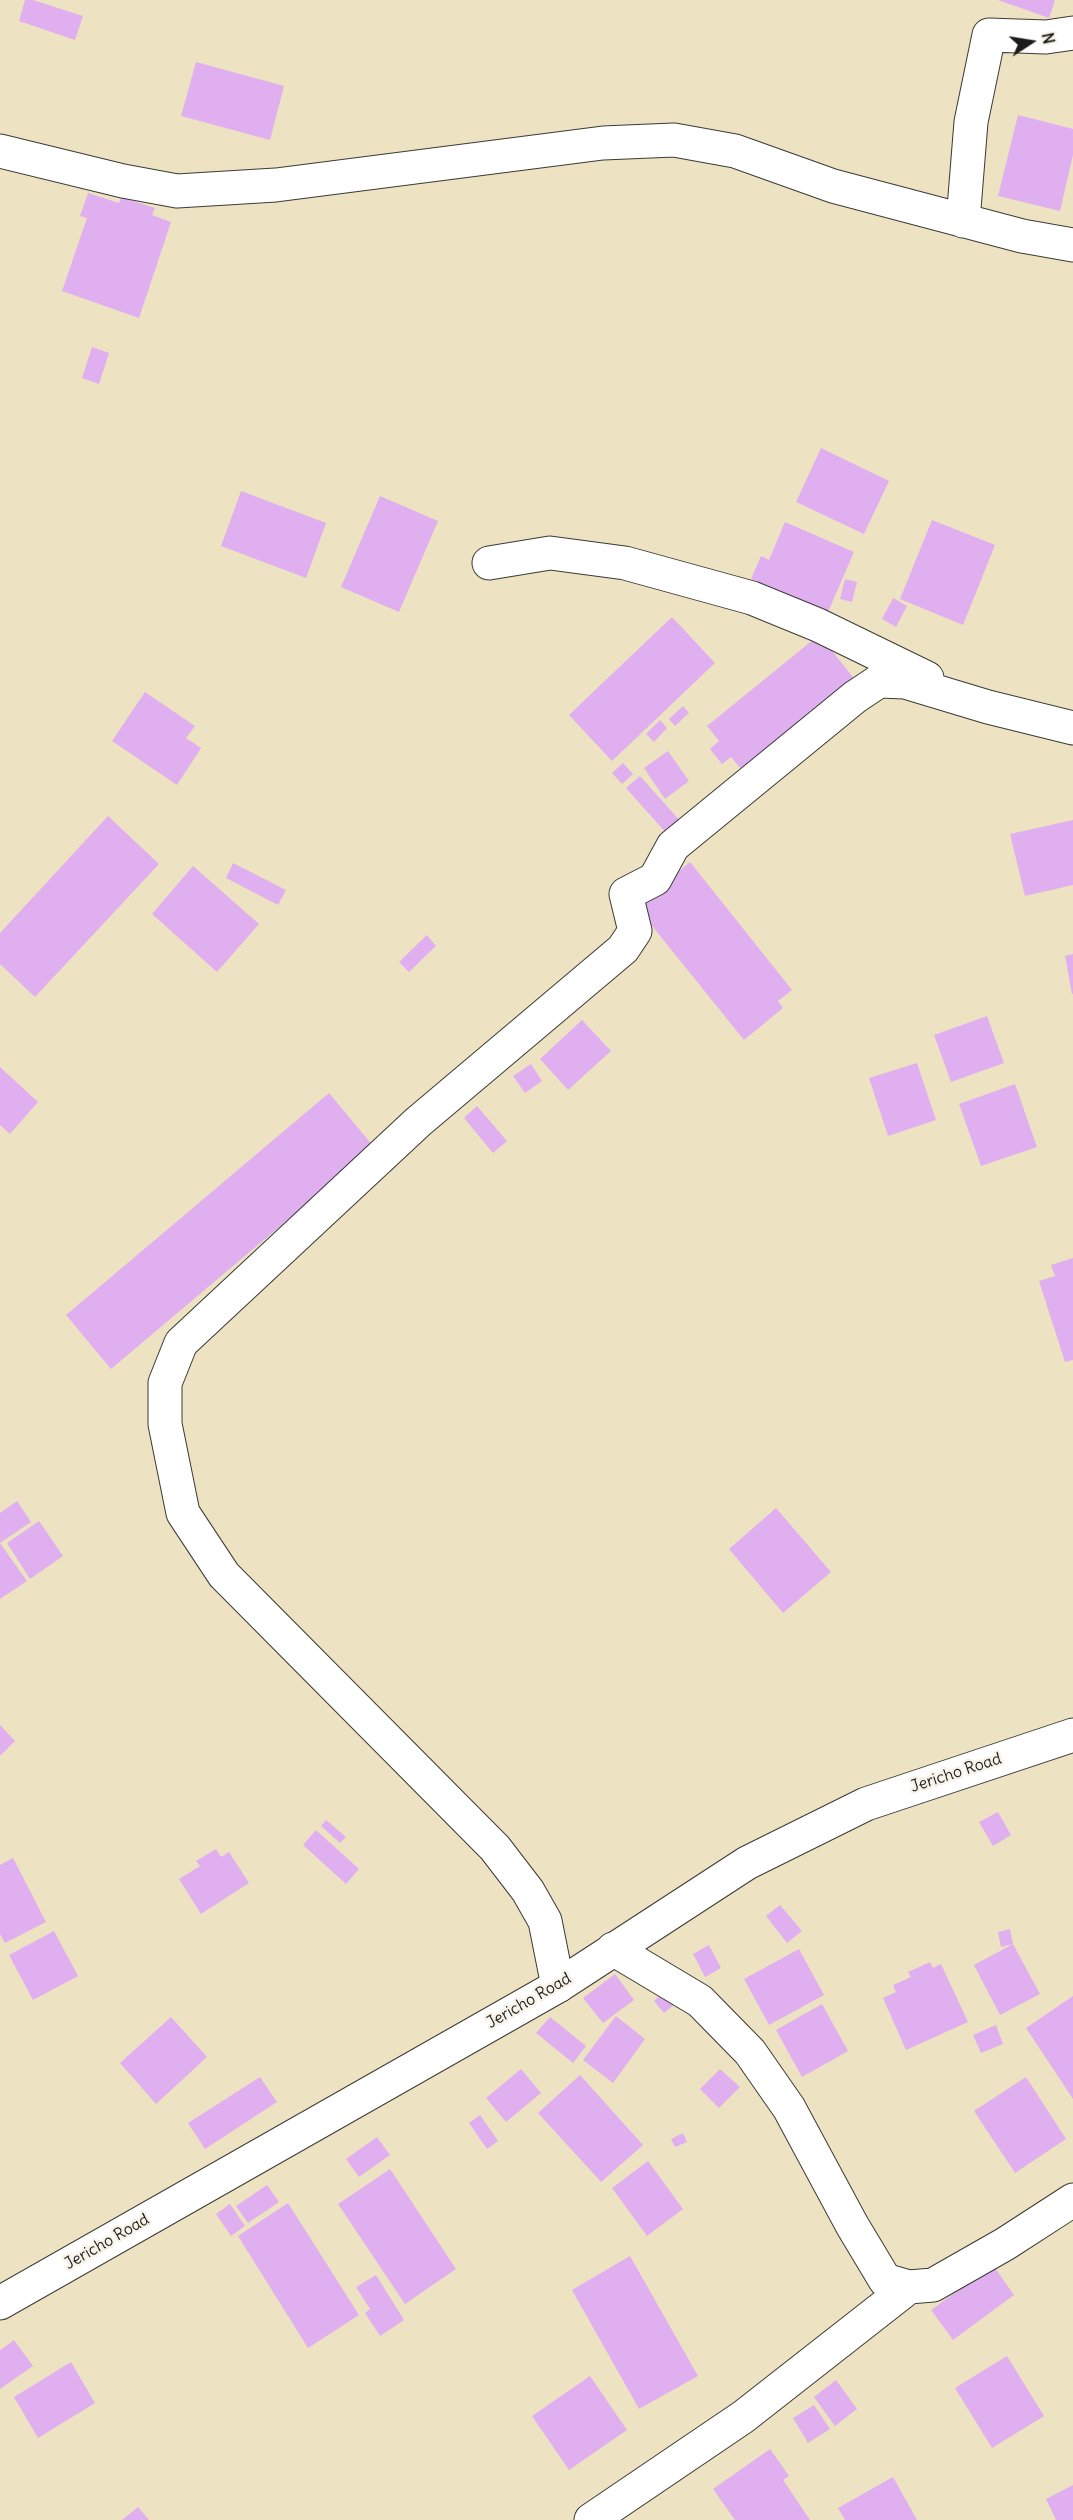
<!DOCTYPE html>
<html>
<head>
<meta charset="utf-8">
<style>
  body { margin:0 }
  #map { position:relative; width:1073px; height:2520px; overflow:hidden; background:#ede3c3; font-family:Delius,sans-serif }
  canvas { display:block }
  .north { position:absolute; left:1001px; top:12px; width:60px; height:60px; -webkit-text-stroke:4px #f7f3e8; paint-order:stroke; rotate:78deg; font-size:16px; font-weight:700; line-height:24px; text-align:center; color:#1c1c1c }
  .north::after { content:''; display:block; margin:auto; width:21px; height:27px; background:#1c1c1c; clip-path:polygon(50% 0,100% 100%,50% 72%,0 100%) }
</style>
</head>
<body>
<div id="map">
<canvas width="1073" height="2520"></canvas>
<div class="north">N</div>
</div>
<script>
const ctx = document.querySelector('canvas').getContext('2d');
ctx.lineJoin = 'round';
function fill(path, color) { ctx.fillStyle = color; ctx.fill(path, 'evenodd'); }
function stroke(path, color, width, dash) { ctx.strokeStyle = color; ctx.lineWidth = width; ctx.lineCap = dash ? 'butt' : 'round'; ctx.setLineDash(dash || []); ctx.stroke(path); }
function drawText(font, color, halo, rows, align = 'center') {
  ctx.font = font + ' Delius,sans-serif'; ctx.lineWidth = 5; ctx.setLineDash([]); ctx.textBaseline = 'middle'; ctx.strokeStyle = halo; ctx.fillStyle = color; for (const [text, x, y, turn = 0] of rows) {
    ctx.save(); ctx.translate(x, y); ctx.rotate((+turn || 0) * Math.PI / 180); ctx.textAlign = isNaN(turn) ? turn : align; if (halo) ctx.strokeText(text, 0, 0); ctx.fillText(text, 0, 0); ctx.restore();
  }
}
const building = new Path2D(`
  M25,0h8l50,16 -8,24 -56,-19z
  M998,0h57l-6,18z
  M196,62l88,24 -14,54 -89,-24z
  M1018,115l55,14v26l-13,56 -62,-15z
  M88,193l31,10 2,-6 34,11 -3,7 19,7 -32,96 -77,-27 25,-73 -7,-2z
  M92,347l17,6 -10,31 -17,-6z
  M821,448l68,33 -25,53 -68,-32z
  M241,491l85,32 -20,55 -85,-32z
  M380,496l58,25 -39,91 -58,-25z
  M932,520l63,25 -32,80 -63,-26z
  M785,522l69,30 -26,60 -77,-33 10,-23 8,4z
  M845,579l12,3 -5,20 -12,-3z
  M893,598l14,8 -11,21 -14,-8z
  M672,617l43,46 -103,98 -43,-46z
  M819,635l42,52 -112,91 -18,-21 -9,7 -12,-15 9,-8 -12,-15z
  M145,692l50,34 -9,12 15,10 -24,37 -65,-44z
  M683,706l6,7 -14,13 -6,-7z
  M660,720l7,8 -13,14 -8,-8z
  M668,751l21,30 -24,18 -21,-31z
  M623,763l10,11 -11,10 -10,-11z
  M640,776l42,47 -14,12 -42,-47z
  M108,816l51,48 -124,133 -35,-33v-31z
  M1073,820v65l-48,11 -15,-62z
  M690,862l102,128 -14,11 5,7 -39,32 -108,-134z
  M233,863l53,27 -8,15 -52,-27z
  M193,866l66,58 -42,48 -65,-58z
  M427,935l9,11 -27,26 -10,-10z
  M1073,954v40h-1l-7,-38z
  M987,1016l17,47 -53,19 -17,-47z
  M582,1020l29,31 -43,39 -28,-31z
  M917,1063l19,57 -48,16 -19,-58z
  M531,1064l11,17 -17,12 -12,-17z
  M0,1067l38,35 -28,32 -10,-9z
  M1015,1084l22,63 -56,19 -22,-62z
  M329,1093l45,54 -263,222 -45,-54z
  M477,1106l30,35 -14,12 -29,-35z
  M1073,1258v102l-8,2 -26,-81 16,-5 -4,-11z
  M17,1501l14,21 -31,21 27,38 -27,18v-86z
  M776,1508l55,64 -48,41 -54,-64z
  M39,1521l24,35 -33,23 -23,-36z
  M0,1725l15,16 -15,15z
  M998,1812l13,23 -18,11 -14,-24z
  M326,1820l20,17 -6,6 -19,-17z
  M316,1830l43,39 -13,15 -43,-39z
  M216,1849l5,8 8,-5 20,31 -48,31 -22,-35 21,-13 -4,-5z
  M13,1858l33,64 -41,21 -5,-9v-69z
  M780,1905l22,26 -15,12 -21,-27z
  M1010,1929l3,15 27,50 -40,21 -26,-50 39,-21 -12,3 -3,-15z
  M54,1931l24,45 -45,24 -24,-45z
  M709,1945l12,23 -16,9 -12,-23z
  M799,1949l25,46 -55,30 -25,-46z
  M930,1962l3,6 8,-4 27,58 -62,28 -23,-52 13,-6 -3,-7 18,-8 -3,-5z
  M615,1974l19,26 -31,23 -20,-25z
  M665,1991l10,13 -11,9 -10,-12z
  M1073,1996v103l-47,-71z
  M822,2004l26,47 -46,26 -26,-47z
  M616,2016l29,23 -32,44 -30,-23z
  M171,2017l36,40 -51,47 -36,-41z
  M550,2017l36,29 -13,17 -37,-30z
  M996,2025l7,19 -22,9 -8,-18z
  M521,2069l20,24 -35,29 -20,-24z
  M720,2069l20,18 -21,21 -19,-19z
  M580,2075l63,70 -42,37 -63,-69z
  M260,2077l17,25 -72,47 -17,-26z
  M1026,2077l40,62 -51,34 -41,-62z
  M480,2115l18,26 -11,8 -18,-26z
  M683,2133l4,9 -12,5 -4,-8z
  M377,2137l13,18 -31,22 -13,-18z
  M648,2161l35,48 -36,27 -35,-48z
  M390,2169l66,100 -51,35 -67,-100z
  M267,2185l12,17 -31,21 -12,-17z
  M288,2203l71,112 -51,33 -70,-112z
  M230,2204l15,22 -14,10 -15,-22z
  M630,2256l68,120 -59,33 -67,-119z
  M993,2265l21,30 -61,45 -22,-30z
  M376,2275l28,45 -24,16 -15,-23 5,-4 -14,-22z
  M14,2340l19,26 -33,23v-39z
  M1007,2356l37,60 -52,32 -37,-60z
  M71,2362l24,41 -57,35 -24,-41z
  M590,2376l37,54 -58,40 -37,-54z
  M836,2380l21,29 -22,17 -21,-29z
  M814,2405l16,24 -22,14 -15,-25z
  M770,2449l19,27 -6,4 27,40h-75l-22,-31z
  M893,2477l24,43h-72l-7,-12z
  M1073,2485v35h-17l-10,-21z
  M138,2507l11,13h-27z`);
const minor = new Path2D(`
  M0,151l123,30 54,10 99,-6 327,-42 71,-3 61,11 98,35 189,50 51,9
  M963,221l8,-99 18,-87 57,2 27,-4
  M489,563l61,-10 75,10 127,35 66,27 109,53
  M613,1949l87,52 50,51 39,56 63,117 33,55 24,7 24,-2 72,-41 68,-44
  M558,1986l-13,-65 -17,-30 -33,-43 -271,-273 -41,-62 -18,-89v-41l16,-40 237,-221 205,-173 12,-18 -9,-37 29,-15 18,-33 182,-149 24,-16 26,1 83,25 85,21
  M591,2520l152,-103 166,-130`);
const tertiary = new Path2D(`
  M0,2303l558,-317 189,-123 119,-59 207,-69`);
const streetNames = [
  ["Jericho Road",956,1773,-18],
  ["Jericho Road",529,2001,-30],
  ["Jericho Road",107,2242,-30]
];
fill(building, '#e0afef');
stroke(minor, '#3b3a35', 35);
stroke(tertiary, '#3b3a35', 35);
stroke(minor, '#fff', 33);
stroke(tertiary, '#fff', 33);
drawText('16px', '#1c1c1c', '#f7f3e8', streetNames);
</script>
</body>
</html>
